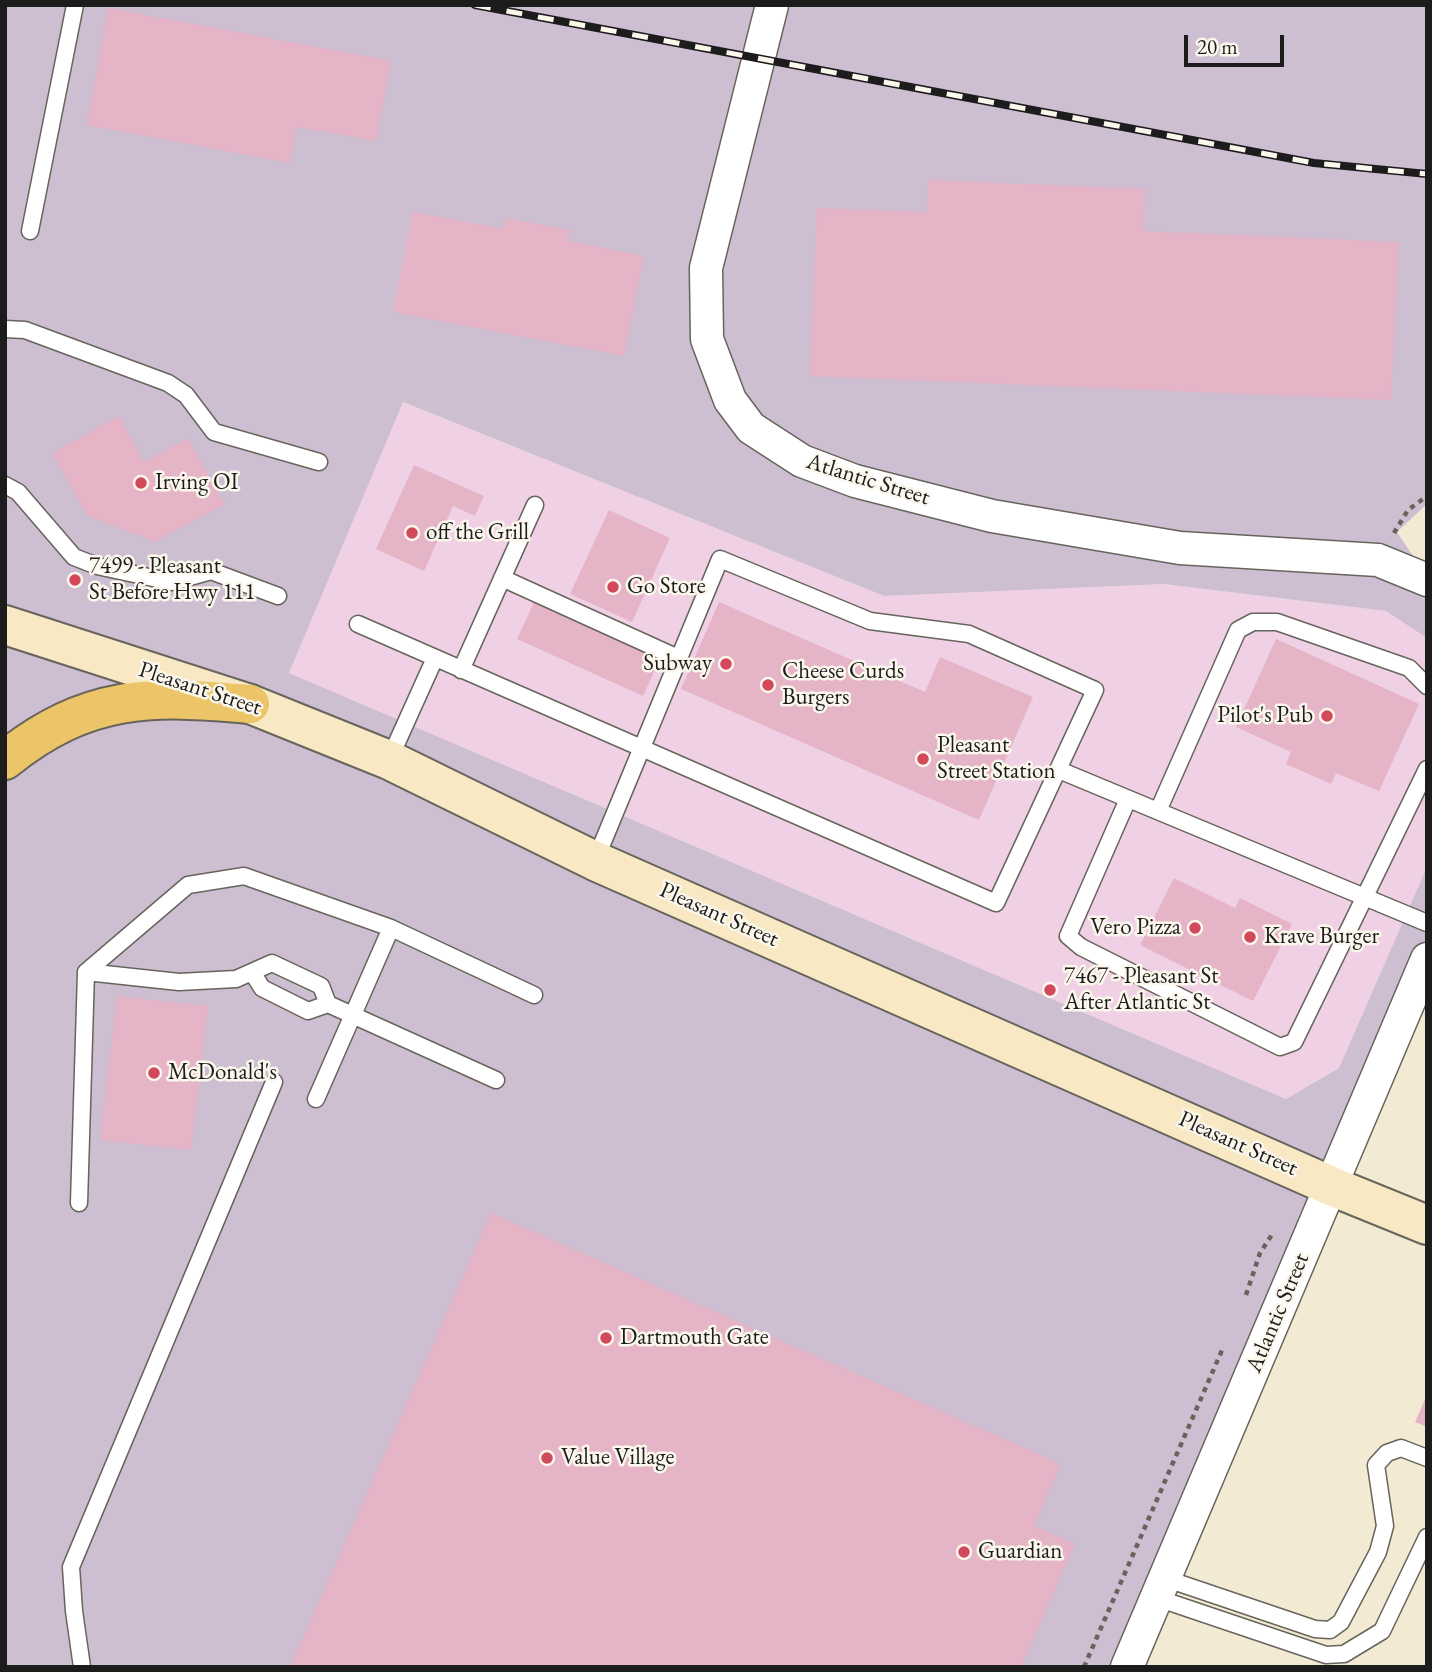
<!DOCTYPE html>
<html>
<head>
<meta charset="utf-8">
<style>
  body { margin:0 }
  #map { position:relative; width:1432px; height:1672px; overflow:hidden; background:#f2ead2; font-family:"EB Garamond",serif }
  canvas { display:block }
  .frame { position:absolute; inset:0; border:7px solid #1c1c1c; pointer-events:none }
  .scale { position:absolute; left:1184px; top:35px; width:100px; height:32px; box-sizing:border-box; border:4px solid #1c1c1c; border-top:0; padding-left:9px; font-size:21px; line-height:24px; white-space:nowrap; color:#1c1c1c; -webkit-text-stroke:5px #fbf7ec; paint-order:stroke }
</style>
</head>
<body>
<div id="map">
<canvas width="1432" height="1672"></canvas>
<div class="frame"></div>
<div class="scale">20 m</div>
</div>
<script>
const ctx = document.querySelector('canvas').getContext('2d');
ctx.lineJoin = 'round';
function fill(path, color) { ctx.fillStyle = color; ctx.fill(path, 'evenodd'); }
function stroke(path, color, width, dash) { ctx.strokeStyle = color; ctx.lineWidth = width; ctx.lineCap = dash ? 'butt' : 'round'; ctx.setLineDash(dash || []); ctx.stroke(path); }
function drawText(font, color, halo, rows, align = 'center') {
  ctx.font = font + ' "EB Garamond",serif'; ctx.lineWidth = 5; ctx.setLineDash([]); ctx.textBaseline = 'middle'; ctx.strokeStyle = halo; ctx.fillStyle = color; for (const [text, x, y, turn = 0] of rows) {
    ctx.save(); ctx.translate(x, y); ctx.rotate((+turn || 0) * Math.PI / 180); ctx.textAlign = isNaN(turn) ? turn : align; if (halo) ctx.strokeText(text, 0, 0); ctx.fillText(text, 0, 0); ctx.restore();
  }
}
const built = new Path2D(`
  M402,402l482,194 280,-12 222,27 39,25 2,231 -88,201 -53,31 -997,-426z`);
const industrial = new Path2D(`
  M5,5h1422v499l-30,28 30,45v61l-41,-27 -222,-27 -280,12 -481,-194 -114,271 997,426 53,-31 88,-201v88l-307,712h-1115z`);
const building = new Path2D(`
  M108,8l283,53 -15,80 -80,-14 -6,36 -203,-38z
  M928,180l217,9 -2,42 256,11 -8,158 -581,-24 7,-168 110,4z
  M413,212l90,17 2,-11 65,12 -2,11 76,15 -20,100 -231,-44z
  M119,416l25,46 44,-24 37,66 -70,38 -68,-26 -35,-63z
  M414,465l70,31 -9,20 -22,-10 -29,65 -48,-22z
  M609,510l61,28 -38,84 -62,-28z
  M534,602l126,57 -17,37 -126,-57z
  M719,602l206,90 15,-35 93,40 -54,123 -298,-131z
  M1276,639l143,65 -40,87 -43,-18 -5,11 -45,-20 5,-12 -55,-25z
  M1174,878l61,30 5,-10 52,26 -39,77 -113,-56z
  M117,996l91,10 -17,144 -91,-10z
  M491,1213l570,251 -27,62 41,18 -54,123h-731z
  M1427,1395v32l-12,-5z`);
const path = new Path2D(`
  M1394,533l14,-23 19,-14
  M1246,1295l14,-42 13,-20
  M1084,1667l139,-319`);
const lane = new Path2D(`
  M30,231l45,-226
  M5,329l20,1 143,53 18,12 28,37 105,30
  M5,485l13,7 56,65 23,9 75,16 39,-11 67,25
  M502,578l176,80
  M358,624c212,93 425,186 638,279l99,-213 -126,-56 -99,-13 -150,-62 -125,302
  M461,670l74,-165
  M389,760l46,-102
  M1059,770l368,153
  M1128,799l-60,137 13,11 199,100 14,-5 133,-273
  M1158,811l80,-181 15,-8h24l132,46 18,18
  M86,972l93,10 57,-3 36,-16 49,23 7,18
  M252,972l10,16 46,23 20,-7 168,76
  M316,1099l75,-171
  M79,1203l7,-231 102,-87 56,-9 147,52 143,67
  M1164,1578l151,51 15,1 11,-8 37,-70 7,-26 -9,-61 11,-12 14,-5 26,10
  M1157,1598l169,57 18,-1 38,-23 45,-94
  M82,1667l-8,-56 -3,-44 203,-485`);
const street = new Path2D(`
  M772,5l-66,263 1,71 23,61 21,28 51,33 53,20 137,35 188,32 198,12 49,20
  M1127,1667l300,-708`);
const secondary = new Path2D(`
  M5,625l245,79 139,56 206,101 736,325 96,39`);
const highway = new Path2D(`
  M5,760c82,-66 146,-65 245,-56`);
const rail = new Path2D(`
  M475,5l839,158 113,11`);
const markers = [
  [141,483,7,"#d1495b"],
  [412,533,7,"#d1495b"],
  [75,580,7,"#d1495b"],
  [613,587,7,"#d1495b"],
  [726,664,7,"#d1495b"],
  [768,685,7,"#d1495b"],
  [1327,716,7,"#d1495b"],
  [923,759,7,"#d1495b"],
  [1195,928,7,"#d1495b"],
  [1250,937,7,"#d1495b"],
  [1050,990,7,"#d1495b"],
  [154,1073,7,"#d1495b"],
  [606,1338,7,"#d1495b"],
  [547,1458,7,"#d1495b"],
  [964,1552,7,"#d1495b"]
];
const streetNames = [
  ["Atlantic Street",868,480,17],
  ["Pleasant Street",200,689,18],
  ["Pleasant Street",719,915,24],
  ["Pleasant Street",1238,1144,24],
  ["Atlantic Street",1278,1313,-67]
];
const poiNames = [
  ["Irving OI",155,483],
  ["off the Grill",426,533],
  ["7499 - Pleasant",89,567],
  ["St Before Hwy 111",89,593],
  ["Go Store",627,587],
  ["Subway",712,664,"right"],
  ["Cheese Curds",782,672],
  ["Burgers",782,698],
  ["Pilot's Pub",1313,716,"right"],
  ["Pleasant",937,746],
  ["Street Station",937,772],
  ["Vero Pizza",1181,928,"right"],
  ["Krave Burger",1264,937],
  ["7467 - Pleasant St",1064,977],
  ["After Atlantic St",1064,1003],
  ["McDonald's",168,1073],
  ["Dartmouth Gate",620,1338],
  ["Value Village",561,1458],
  ["Guardian",978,1552]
];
fill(built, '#f0d0e4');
fill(industrial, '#cebed1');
fill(building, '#e5b4c6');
stroke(lane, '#67645c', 19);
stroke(street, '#67645c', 35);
stroke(secondary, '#67645c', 42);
stroke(highway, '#67645c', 42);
stroke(path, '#67645c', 4.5, [5, 5]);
stroke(lane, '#fff', 16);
stroke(street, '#fff', 32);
stroke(secondary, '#f8e8c3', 38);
stroke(highway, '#edc569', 38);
stroke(rail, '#1c1c1c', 8);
stroke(rail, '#fbf7ec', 5, [16]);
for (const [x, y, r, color] of markers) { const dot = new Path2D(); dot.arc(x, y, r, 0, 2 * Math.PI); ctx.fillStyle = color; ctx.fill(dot); stroke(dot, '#fbf7ec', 2.5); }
drawText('23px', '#1c1c1c', '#fbf7ec', streetNames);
drawText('23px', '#1c1c1c', '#fbf7ec', poiNames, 'left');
</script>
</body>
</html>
